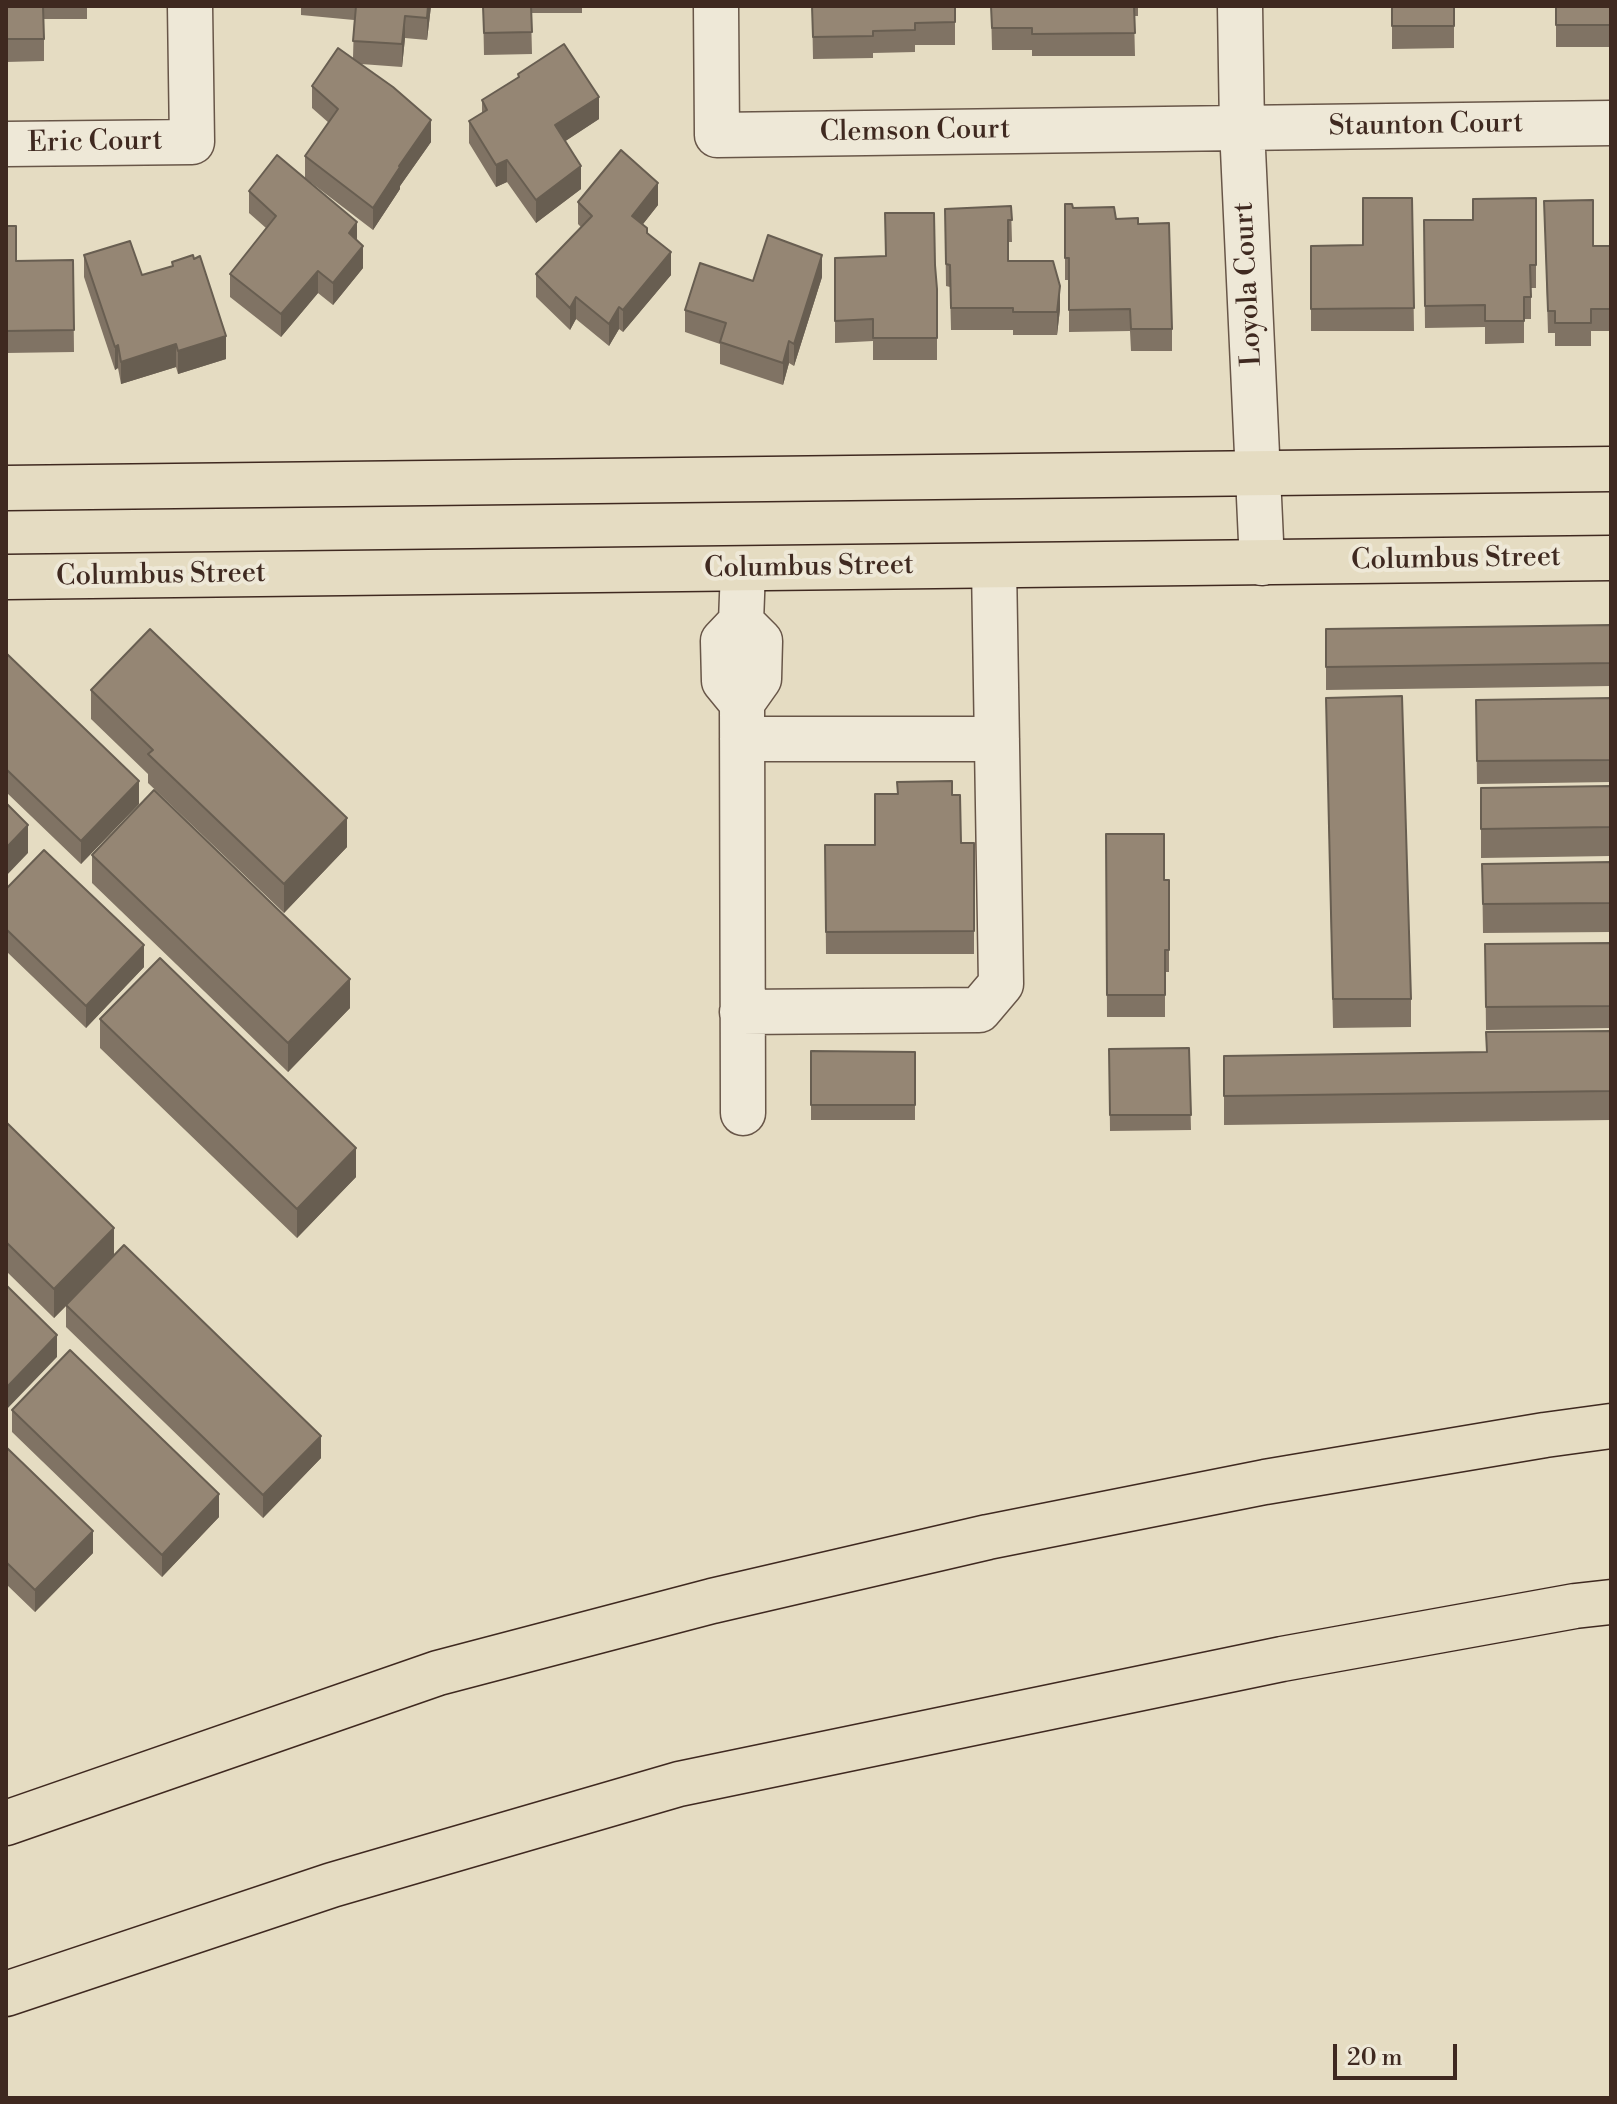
<!DOCTYPE html>
<html>
<head>
<meta charset="utf-8">
<style>
  body { margin:0 }
  #map { position:relative; width:1617px; height:2104px; overflow:hidden; background:#e5dcc2; font-family:"Libre Bodoni",serif }
  canvas { display:block }
  .frame { position:absolute; inset:0; border:8px solid #3f2920; pointer-events:none }
  .scale { position:absolute; left:1333px; top:2044px; width:124px; height:36px; box-sizing:border-box; border:4px solid #3f2920; border-top:0; padding-left:10px; font-size:24px; line-height:28px; white-space:nowrap; color:#3f2920; -webkit-text-stroke:6px #eee8d7; paint-order:stroke }
</style>
</head>
<body>
<div id="map">
<canvas width="1617" height="2104"></canvas>
<div class="frame"></div>
<div class="scale">20 m</div>
</div>
<script>
const ctx = document.querySelector('canvas').getContext('2d');
ctx.lineJoin = 'round';
function stroke(path, color, width, dash) { ctx.strokeStyle = color; ctx.lineWidth = width; ctx.lineCap = dash ? 'butt' : 'round'; ctx.setLineDash(dash || []); ctx.stroke(path); }
function fill(path, color) { ctx.fillStyle = color; ctx.fill(path, 'evenodd'); }
function drawText(font, color, halo, rows, align = 'center') {
  ctx.font = font + ' "Libre Bodoni",serif'; ctx.lineWidth = 8; ctx.setLineDash([]); ctx.textBaseline = 'middle'; ctx.strokeStyle = halo; ctx.fillStyle = color; for (const [text, x, y, turn = 0] of rows) {
    ctx.save(); ctx.translate(x, y); ctx.rotate((+turn || 0) * Math.PI / 180); ctx.textAlign = isNaN(turn) ? turn : align; if (halo) ctx.strokeText(text, 0, 0); ctx.fillText(text, 0, 0); ctx.restore();
  }
}
const minor = new Path2D(`
  M716,6l1,129 894,-12
  M1240,6l2,122 20,435
  M6,144l186,-2 -2,-136
  M741,622l19,19 -1,38 -17,24 -18,-22 -1,-40 18,-19 2,-53
  M742,703l1,410
  M742,739h255
  M742,1012l237,-2 22,-26 -7,-418`);
const major = new Path2D(`
  M6,488l1605,-19
  M6,577l1605,-19`);
const highway = new Path2D(`
  M6,1823l432,-150 274,-72 276,-64 277,-55 280,-47 66,-9
  M6,1994l326,-109 347,-101 603,-125 293,-53 36,-4`);
const wall = new Path2D(`
  M6,6h81v13h-43v42l-38,1z
  M301,6h130l-4,34 -22,-2 -3,29 -41,-3 70,78 -31,44v3l-27,41 -68,-52v-22l24,-33 -17,-15v-22l41,-28 1,-38 -53,-5z
  M483,6h99v7h-51l1,41 -48,1z
  M812,6h143v39h-40v7l-42,1v5l-60,1z
  M991,6h147v10h-4l1,40h-103v-6h-40z
  M1392,6h62v42l-62,1z
  M1556,6h55v41h-55z
  M518,74l81,45 -34,22 16,48 -45,34 -29,-41 -11,5 -27,-44v-22l13,-8v-13l36,-22z
  M249,191l108,49 6,28 -30,37 -15,-12 -37,44 -51,-40v-23l36,-46 -17,-15z
  M1412,198l2,133h-103v-85l52,-1z
  M1536,198v90h-5v31h-7v24l-39,1v-17l-60,1 -1,-108h49z
  M1544,201l49,45h18v85h-20v15h-36v-13h-7z
  M578,202l80,3 -15,19 28,51 -48,57 -4,-3 -10,17 -33,-27 -6,11 -34,-33v-23l45,-47 -3,-3z
  M1065,204l8,4 65,16 34,105v22h-41l-1,-20 -61,1v-52h-4z
  M1011,206l1,36h-4v19l52,48 -3,26h-44v-5h-62l-1,-43 -4,-1 -1,-77z
  M6,226l10,35 57,-1 1,92 -68,1z
  M84,255l58,20 84,84 -48,15 -2,-7 -55,17 -3,-16 -3,2 -31,-93z
  M835,258l100,7 2,24v71h-64v-19l-38,2z
  M822,277l-28,89 -5,-3 -6,22 -63,-21v-20l-35,-12v-22l68,-29z
  M1611,625v61l-285,4v-61z
  M6,653l133,151 -58,60 -75,-72z
  M91,690l256,157 -63,66 -136,-130v-9l-57,-55z
  M1326,698l85,301v28l-78,1z
  M1611,698v84l-134,2 -1,-84z
  M1611,786v70l-130,2v-70z
  M952,795l9,48h13v111h-148l-1,-109h50z
  M1106,834l58,46h5v92h-4v45h-58z
  M92,855l258,153 -62,64 -196,-189z
  M1611,862v70l-128,1 -1,-69z
  M6,889l138,78 -58,61 -80,-77z
  M1611,943v85l-125,2 -1,-86z
  M100,1019l256,158 -59,61 -197,-190z
  M1611,1031v89l-387,5v-69l262,-4z
  M1189,1048l2,82 -81,1 -1,-82z
  M811,1051l104,1v68h-104z
  M6,1122l108,133 207,203 -58,60 -197,-191v-21l-12,12 -48,-47z
  M12,1410l207,107 -57,60 -150,-145z
  M6,1447l87,106 -58,59 -29,-28z`);
const shadedWall = new Path2D(`
  M428,6h3l-4,34v-22z
  M405,16v22l-3,29v-23z
  M599,97v22l-44,29v-23z
  M431,120v22l-31,44v3l-27,41v-22l26,-42z
  M507,160v22l-11,5v-22z
  M581,166v23l-45,34v-23z
  M658,183v22l-26,33v-22z
  M357,222v22l-8,-11z
  M363,246v22l-30,37v-22z
  M671,252v23l-48,57v-22z
  M822,255v22l-28,89v-22z
  M318,271v22l-37,44v-23z
  M1060,286v23l-3,26v-23z
  M576,297v22l-6,11v-22z
  M619,307v22l-10,17v-22z
  M226,336v23l-48,15v-23z
  M789,341v22l-6,22v-22z
  M176,344v23l-55,17v-22z
  M118,345v23l-3,2v-23z
  M139,781v23l-58,60v-23z
  M347,818v29l-63,66v-29z
  M28,825v28l-22,23v-28z
  M144,945v22l-58,61v-22z
  M350,979v29l-62,64v-29z
  M356,1148v29l-59,61v-29z
  M114,1228v29l-60,61v-29z
  M57,1335v22l-51,53v-22z
  M321,1436v22l-58,60v-23z
  M219,1494v23l-57,60v-22z
  M93,1531v22l-58,59v-22z`);
const building = new Path2D(`
  M6,6h37l1,33h-38z
  M356,6h72l-1,12 -22,-2 -3,28 -49,-3z
  M483,6h48l1,26 -48,1z
  M812,6h143v16l-40,1v7l-42,1v5l-60,1z
  M991,6h143l1,27 -103,1v-6h-40z
  M1392,6h62v20h-62z
  M1556,6h55v19h-55z
  M564,44l35,53 -44,28 26,41 -45,34 -29,-40 -11,5 -27,-44 18,-11 -5,-10 37,-23 -1,-3z
  M338,48l55,39 38,33 -32,46 1,1 -27,41 -68,-52 33,-47 -26,-23z
  M621,150l37,33 -26,33 15,12v5l24,19 -48,58 -4,-3 -10,17 -33,-27 -6,11 -34,-34 56,-58 -14,-14z
  M277,155l80,67 -8,11 14,13 -30,37 -15,-12 -37,43 -51,-40 46,-58 -27,-25z
  M1363,198h49l2,110 -103,1v-63l52,-1z
  M1536,198v67h-6l1,32h-7v24h-39v-16l-60,1 -1,-86h49v-21z
  M1593,200v46h18v63h-20v14h-36v-12h-7l-4,-110z
  M1065,204h7l1,4 41,-1 2,12 22,-1v6l31,-1 3,106h-41l-1,-20 -61,1v-52h-4z
  M1011,206l1,14h-4v41h45l7,25 -3,26h-44v-4h-62l-1,-43 -4,-1 -1,-55z
  M885,213h49l1,52 2,24v49h-64v-19l-38,2v-63l51,-2z
  M6,226h10v35l57,-1 1,70 -68,1z
  M768,235l54,20 -28,89 -5,-3 -6,22 -63,-21 6,-19 -41,-13 15,-47 53,18z
  M130,241l12,34 31,-9 -1,-4 21,-7 1,4 6,-3 26,80 -48,15 -2,-7 -55,18 -3,-17 -3,2 -31,-92z
  M1611,625v38l-285,4v-38z
  M150,629l197,189 -63,66 -136,-130 5,-4 -62,-60z
  M6,653l133,128 -58,60 -75,-72z
  M1402,696l9,303h-78l-7,-301z
  M1611,698v62l-134,1 -1,-61z
  M952,781v14h8l1,48h13v88l-148,1 -1,-87h50v-51h23l-1,-12z
  M1611,786v41l-130,2v-41z
  M154,790l196,189 -62,64 -196,-188z
  M6,803l22,22 -22,23z
  M1106,834h58v46h5v70h-4v45h-58z
  M44,850l100,95 -58,61 -80,-77v-40z
  M1611,862v41l-128,1 -1,-40z
  M1611,943v63l-125,1 -1,-63z
  M160,958l196,190 -59,61 -197,-190z
  M1611,1031v60l-387,5v-40l263,-4 -1,-20z
  M1189,1048l2,67h-81l-1,-66z
  M811,1051l104,1v53h-104z
  M6,1122l108,106 -60,61 -48,-47z
  M124,1245l197,191 -58,59 -197,-190z
  M6,1285l51,50 -51,53z
  M70,1350l149,144 -57,61 -150,-145z
  M6,1447l87,84 -58,59 -29,-28z`);
const streetNames = [
  ["Staunton Court",1426,126,-1],
  ["Clemson Court",915,132,-1],
  ["Eric Court",95,143,-1],
  ["Loyola Court",1249,284,-93],
  ["Columbus Street",1456,560,-1],
  ["Columbus Street",809,568,-1],
  ["Columbus Street",161,576,-1]
];
stroke(minor, '#685648', 47);
stroke(major, '#3f2920', 47);
stroke(highway, '#3f2920', 47);
stroke(minor, '#eee8d7', 44);
stroke(major, '#e5dcc2', 44);
stroke(highway, '#e5dcc2', 44);
fill(wall, '#807364');
fill(shadedWall, '#685e51');
fill(building, '#958674');
stroke(building, '#685e51', 2);
drawText('28px', '#3f2920', '#eee8d7', streetNames);
</script>
</body>
</html>
